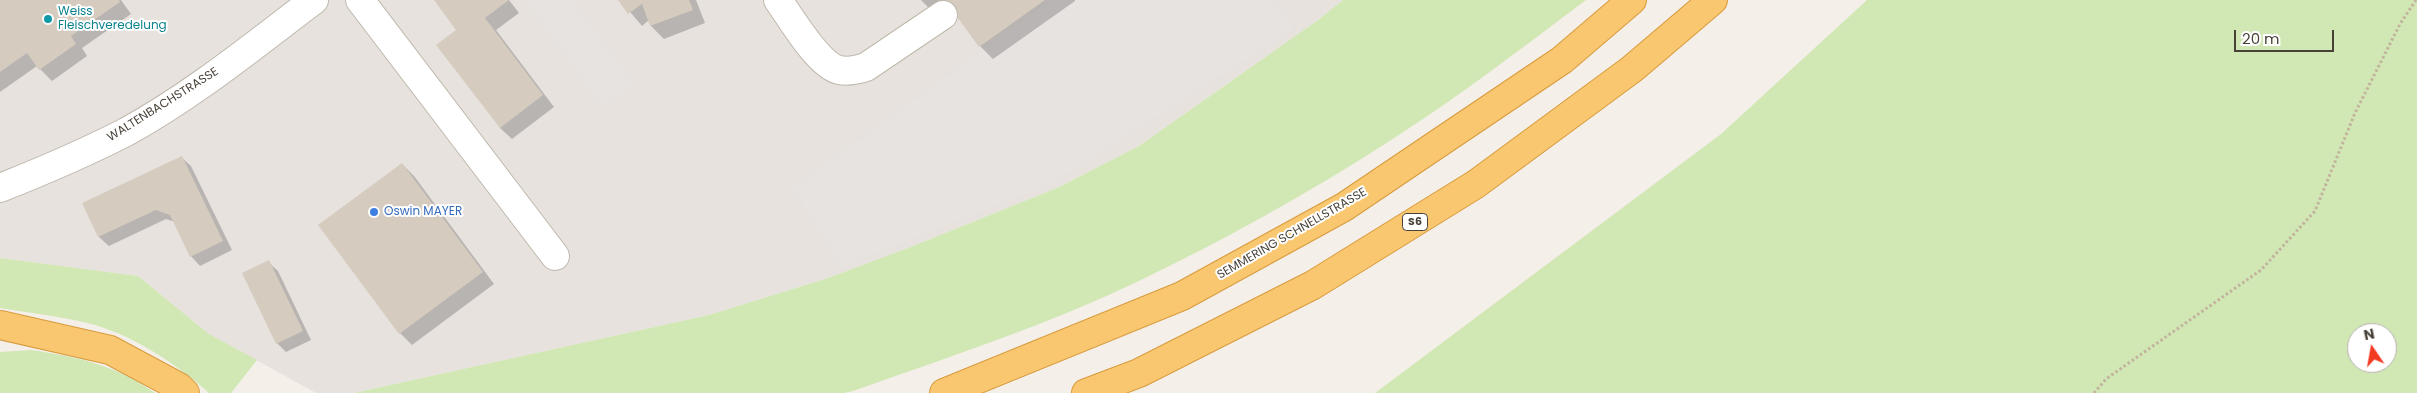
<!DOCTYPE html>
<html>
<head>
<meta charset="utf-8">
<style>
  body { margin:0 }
  #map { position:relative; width:2417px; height:393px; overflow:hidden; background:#f4f0e9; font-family:Poppins,sans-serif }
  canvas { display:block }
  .north { position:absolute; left:2347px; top:323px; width:50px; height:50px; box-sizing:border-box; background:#fff; border:1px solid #b6b3af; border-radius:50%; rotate:348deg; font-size:14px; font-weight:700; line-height:20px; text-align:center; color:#484138 }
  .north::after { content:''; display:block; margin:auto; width:18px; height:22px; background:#f33b22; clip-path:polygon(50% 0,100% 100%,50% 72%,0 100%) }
  .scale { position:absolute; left:2234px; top:30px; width:100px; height:22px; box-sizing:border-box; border:2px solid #484138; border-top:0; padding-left:6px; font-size:15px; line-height:18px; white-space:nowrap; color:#484138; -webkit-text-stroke:4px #fff; paint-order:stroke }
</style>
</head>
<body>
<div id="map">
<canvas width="2417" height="393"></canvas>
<div class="north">N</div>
<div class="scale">20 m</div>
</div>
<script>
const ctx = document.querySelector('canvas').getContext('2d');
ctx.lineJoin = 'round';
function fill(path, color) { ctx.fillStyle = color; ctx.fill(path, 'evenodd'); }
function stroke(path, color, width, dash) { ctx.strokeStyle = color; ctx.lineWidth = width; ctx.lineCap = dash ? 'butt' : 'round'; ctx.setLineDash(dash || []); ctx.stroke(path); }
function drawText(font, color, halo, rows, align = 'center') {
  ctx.font = font + ' Poppins,sans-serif'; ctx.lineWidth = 4; ctx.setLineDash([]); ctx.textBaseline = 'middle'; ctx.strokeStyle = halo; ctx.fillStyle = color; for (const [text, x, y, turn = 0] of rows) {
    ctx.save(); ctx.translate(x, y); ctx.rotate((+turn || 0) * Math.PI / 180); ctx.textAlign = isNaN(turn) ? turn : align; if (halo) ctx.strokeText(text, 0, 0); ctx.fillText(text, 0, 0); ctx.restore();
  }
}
const industrial = new Path2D(`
  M0,0h1343l-25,20 -179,126 -82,42 -149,60 -80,30 -119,37 -355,78h-38l-107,-59 -71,-58 -138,-18z`);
const green = new Path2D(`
  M1343,0h243c-65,49 -129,98 -198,142 -79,51 -164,98 -249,139 -92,44 -190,76 -286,110l-9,2h-490l355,-78 119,-37 80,-30 149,-60 82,-42 179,-126z
  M1867,0h550v393h-1042l346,-259zM2357,333h30v30h-30z
  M0,258l138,18 71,58 48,26 -26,33h-22c-32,-29 -79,-60 -122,-70 -28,-7 -58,-10 -87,-15z
  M31,350c47,7 85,15 124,43h-155v-41z`);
const parking = new Path2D(`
  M526,0h46l61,84 -30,22z
  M1053,0h219l23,28 -245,156 -208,82 -49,-78z`);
const shadow = new Path2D(`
  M0,0h121l10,14 -49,34 5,8 -35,25 -15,-15 -37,26z
  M435,0h74l10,13 -23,17 58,77 -42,32 -12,-11 -42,-98z
  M620,0h76l9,23 -41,16 -13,-13 -2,-6 -7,6z
  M921,0h24l-14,10z
  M946,0h129v1l-82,58 -13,-13z
  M181,157l10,9 41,84 -32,16 -9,-10 -16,-34 -9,-3 -57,27 -10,-9 -15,-33z
  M402,164l12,12 80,108 -82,61 -12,-12 -81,-108z
  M268,262l10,9 33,69 -25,12 -9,-9z`);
const building = new Path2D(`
  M0,0h119l1,2 -49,34 5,8 -37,26 -12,-17 -27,19z
  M434,0h75l-24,18 58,77 -43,33 -64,-83 20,-15z
  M618,0h71l4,10 -43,16 -8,-22 -14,10z
  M945,0h100l-66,47z
  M182,156l41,85 -33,16 -20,-42 -14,-5 -58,27 -16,-34z
  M402,163l81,109 -84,62 -81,-109z
  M269,260l34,71 -27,13 -34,-71z`);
const path = new Path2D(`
  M2094,393l12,-14 155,-109 54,-59 40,-98 45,-89 16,-24`);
const minor = new Path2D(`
  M360,0l195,256
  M778,0c13,18 40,65 61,70 10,2 18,0 27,-3l77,-52
  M0,188c43,-17 85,-35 126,-56 66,-36 127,-86 188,-132`);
const highway = new Path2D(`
  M0,325l110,25 69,37 6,6
  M944,393l238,-97 162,-89 218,-147 70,-60
  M1086,393l53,-20 174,-88 163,-101 156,-115 81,-69`);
const markers = [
  [48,19,5,"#0f9aa8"],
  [374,212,5,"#3f7fe0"]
];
const shields = [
  [1415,222,25]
];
const shieldNames = [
  ["S6",1415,222]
];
const cultureNames = [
  ["Weiss",58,12],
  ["Fleischveredelung",58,26]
];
const streetNames = [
  ["WALTENBACHSTRASSE",163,105,-32],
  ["SEMMERING SCHNELLSTRASSE",1292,234,-30]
];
const shopNames = [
  ["Oswin MAYER",384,212]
];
fill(industrial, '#e7e2de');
fill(green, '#d1e7b4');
fill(parking, '#e6e3e1');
fill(shadow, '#0003');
fill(building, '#d5ccbf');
stroke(minor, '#bfb8ac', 30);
stroke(highway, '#d89b3f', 30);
stroke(path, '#c1b39e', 3, [2.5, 2.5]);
stroke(minor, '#fff', 28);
stroke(highway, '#f9c76f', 28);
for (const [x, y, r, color] of markers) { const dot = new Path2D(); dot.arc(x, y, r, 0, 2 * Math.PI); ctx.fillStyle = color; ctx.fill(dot); stroke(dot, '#fff', 2); }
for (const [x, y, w] of shields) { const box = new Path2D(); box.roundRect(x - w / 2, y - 8.5, w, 17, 4); ctx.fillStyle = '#fff'; ctx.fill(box); stroke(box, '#484138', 1); }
drawText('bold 11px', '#484138', null, shieldNames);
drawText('12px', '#0d838f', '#fff', cultureNames, 'left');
drawText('12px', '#484138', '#fff', streetNames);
drawText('12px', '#366cbe', '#fff', shopNames, 'left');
</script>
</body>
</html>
